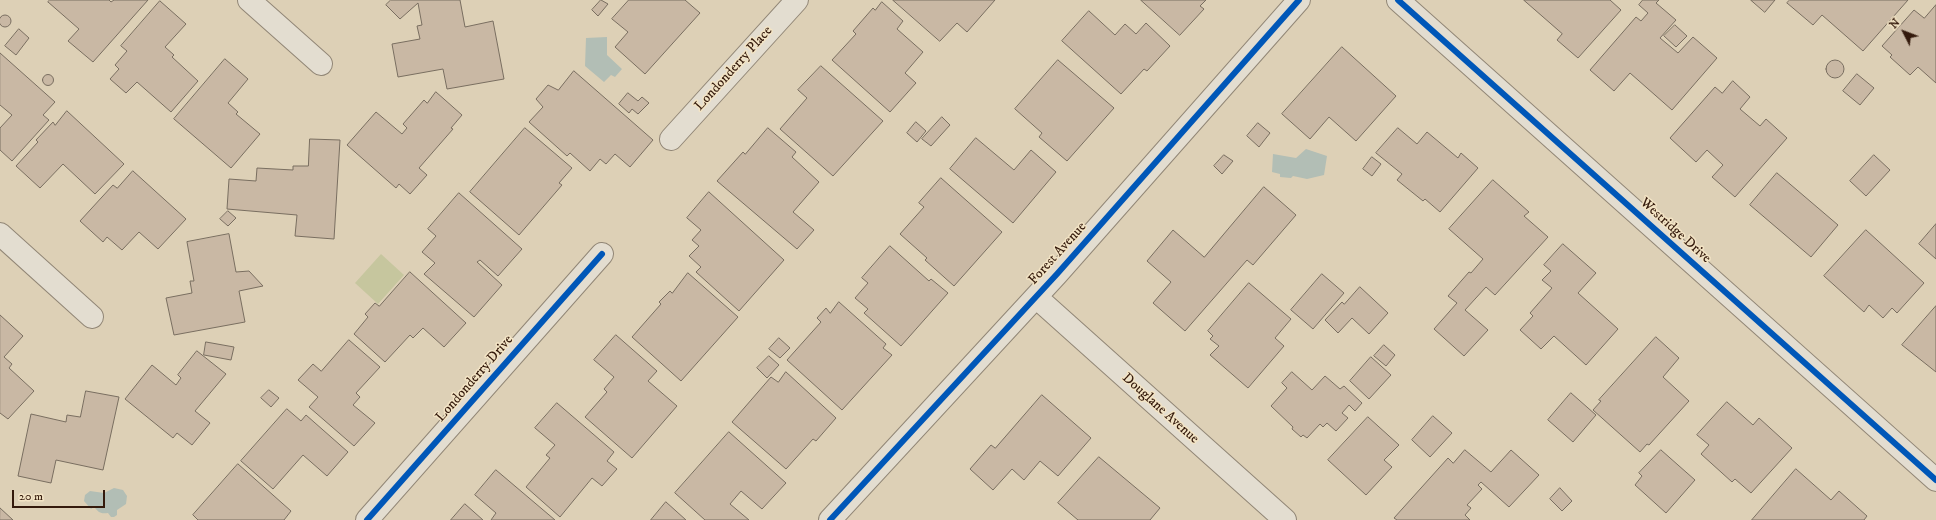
<!DOCTYPE html>
<html>
<head>
<meta charset="utf-8">
<style>
  body { margin:0 }
  #map { position:relative; width:1936px; height:520px; overflow:hidden; background:#ddd0b6; font-family:"IM FELL DW Pica",serif }
  canvas { display:block }
  .north { position:absolute; left:1884px; top:12px; width:40px; height:40px; -webkit-text-stroke:3px #f3e4c5; paint-order:stroke; rotate:312deg; font-size:11px; font-weight:700; line-height:16px; text-align:center; color:#341a0c }
  .north::after { content:''; display:block; margin:auto; width:14px; height:18px; background:#341a0c; clip-path:polygon(50% 0,100% 100%,50% 72%,0 100%) }
  .scale { position:absolute; left:12px; top:490px; width:93px; height:18px; box-sizing:border-box; border:2px solid #341a0c; border-top:0; padding-left:5px; font-size:12px; line-height:14px; white-space:nowrap; color:#341a0c; -webkit-text-stroke:3px #f3e4c5; paint-order:stroke }
</style>
</head>
<body>
<div id="map">
<canvas width="1936" height="520"></canvas>
<div class="north">N</div>
<div class="scale">20 m</div>
</div>
<script>
const ctx = document.querySelector('canvas').getContext('2d');
ctx.lineJoin = 'round';
function fill(path, color) { ctx.fillStyle = color; ctx.fill(path, 'evenodd'); }
function stroke(path, color, width, dash) { ctx.strokeStyle = color; ctx.lineWidth = width; ctx.lineCap = dash ? 'butt' : 'round'; ctx.setLineDash(dash || []); ctx.stroke(path); }
function drawText(font, color, halo, rows, align = 'center') {
  ctx.font = font + ' "IM FELL DW Pica",serif'; ctx.lineWidth = 3; ctx.setLineDash([]); ctx.textBaseline = 'middle'; ctx.strokeStyle = halo; ctx.fillStyle = color; for (const [text, x, y, turn = 0] of rows) {
    ctx.save(); ctx.translate(x, y); ctx.rotate((+turn || 0) * Math.PI / 180); ctx.textAlign = isNaN(turn) ? turn : align; if (halo) ctx.strokeText(text, 0, 0); ctx.fillText(text, 0, 0); ctx.restore();
  }
}
const green = new Path2D(`
  M381,254l23,21 -26,29 -23,-21z`);
const water = new Path2D(`
  M607,37v18l15,14 -7,8 -4,-2 -7,7 -19,-16 1,-28z
  M1306,149l21,7 -3,19 -17,4 -14,-3 -2,2 -11,-1v-3l-8,-2 1,-18 23,4z
  M114,488l9,2 4,6 -1,8 -9,6v5l-3,2h-3l-3,-4c-9,1 -9,-1 -14,-6l-3,2 -7,-8 1,-6 5,-4 14,2z`);
const building = new Path2D(`
  M50,0h59l2,2 3,-2h34l-55,62 -25,-21 11,-12 -31,-27z
  M391,0h69l5,27 28,-6 11,58 -57,10 -4,-20 -45,8 -6,-33 28,-5 -3,-13 5,-1 -4,-22 -18,16 -14,-14z
  M601,0l7,4 -10,12 -6,-6z
  M629,0h56l15,13 -55,61 -30,-27 13,-15 -16,-13z
  M893,0h102l-28,32 -10,-9 -17,18z
  M1141,0h65l-6,6 4,3 -24,26z
  M1524,0h86l11,10 -43,48 -21,-18 5,-6z
  M1643,0h16l-3,3 20,17 -16,18 18,15 15,-16 24,21 -45,52 -42,-37 -16,18 -24,-21 46,-53 5,4 7,-8 -9,-8z
  M1751,0h24l-10,12z
  M1790,0h118l-45,51 -41,-36 -9,10 -26,-22z
  M160,1l26,23 -21,23 9,8 -2,2 26,24 -27,31 -34,-30 -11,11 -16,-14 9,-10 -4,-4 12,-14 -6,-5z
  M882,2l21,19 -6,8 26,23 -18,21 11,10 -26,29 -58,-52 24,-26 -3,-3 20,-23 2,2z
  M1936,5v78l-18,-16 -8,8 -20,-18 2,-2 -10,-9 32,-36 10,8z
  M1089,11l26,24 10,-11 11,10 10,-11 24,23 -23,25 -3,-2 -23,25 -59,-53z
  M-1 21a6 6 0 1 1 12 0a6 6 0 1 1-12 0Z
  M1675,25l12,11 -11,11 -12,-11z
  M19,29l10,9 -13,17 -11,-9z
  M1342,47l54,49 -40,45 -27,-24 -19,22 -28,-25z
  M0,53l55,49 -12,13 6,5 -37,41 -12,-11v-22l12,-13 -12,-10z
  M225,59l23,20 -20,24 10,9 -2,2 24,20 -29,34 -57,-49z
  M1058,60l56,48 -47,53 -28,-24 3,-4 -27,-24z
  M1826 69a9 9 0 1 1 18 0a9 9 0 1 1-18 0Z
  M821,66l62,55 -50,55 -53,-47 27,-31 -9,-8z
  M574,71l79,69 -23,27 -15,-13 -9,10 -6,-5 -10,12 -20,-18 -3,3 -38,-34 14,-15 -7,-8 12,-14 10,5z
  M1857,74l17,14 -14,17 -17,-14z
  M42.5 80a5.5 5.5 0 1 1 11 0a5.5 5.5 0 1 1-11 0Z
  M1733,81l17,16 -10,12 20,17 6,-7 21,19 -52,59 -23,-20 11,-12 -16,-15 -11,12 -26,-24 45,-51 7,6z
  M436,92l26,23 -11,13 2,1 -34,39 8,7 -17,19 -11,-10 -3,4 -49,-43 29,-33 26,22 5,-6 -4,-4 21,-24 3,3z
  M628,93l10,8 4,-4 7,6 -11,11 -6,-5 -3,4 -10,-9z
  M67,111l57,53 -29,30 -32,-30 -23,24 -24,-22 22,-24 -2,-2 17,-18 2,3z
  M942,117l8,8 -19,21 -9,-7z
  M916,122l10,9 -9,11 -10,-9z
  M1258,123l12,10 -11,14 -12,-11z
  M525,128l47,40 -13,15 3,2 -43,50 -49,-43z
  M768,128l28,24 -4,5 27,25 -26,30 21,18 -17,19 -80,-68 26,-29 2,2z
  M1398,128l19,16 10,-12 31,26 3,-5 17,15 -38,44 -15,-13 -2,2 -26,-21 5,-6 -26,-21z
  M976,138l38,32 17,-20 25,22 -43,51 -63,-54z
  M310,139l30,1 -6,99 -39,-3 2,-21 -70,-6 2,-30 27,2 1,-13 36,2v-4h15z
  M1224,155l9,6 -11,13 -8,-8z
  M1874,155l16,15 -24,26 -16,-15z
  M1372,157l9,7 -9,12 -9,-7z
  M133,171l53,48 -28,30 -19,-17 -17,18 -15,-13 -4,5 -23,-21 33,-36 4,3z
  M1777,173l61,52 -27,32 -61,-52z
  M941,178l61,54 -48,54 -29,-26 2,-2 -27,-24 24,-27 -5,-4z
  M1493,180l36,32 -5,4 24,21 -53,58 -9,-8 -21,23 23,20 -24,26 -30,-27 23,-26 -9,-7 21,-24 2,1 12,-14 -34,-30z
  M1264,187l32,28 -43,50 -6,-5 -62,71 -32,-28 18,-21 -24,-21 26,-31 31,27z
  M709,192l75,68 -45,51 -43,-39 5,-5 -12,-11 10,-10 -7,-6 9,-10 -14,-12z
  M459,193l63,56 -24,27 -18,-16 -3,2 25,23 -28,32 -50,-43 11,-11 -13,-11 14,-16 -8,-7z
  M228,211l8,7 -8,8 -8,-7z
  M1936,224v35l-17,-15z
  M1866,230l58,53 -27,30 -5,-5 -9,10 -14,-13 -5,7 -40,-36z
  M229,234l7,38 13,-1 14,15 -24,5 6,31 -71,13 -8,-37 26,-5 -2,-12h4l-7,-39z
  M1563,244l33,29 -18,20 40,36 -32,36 -32,-29 -13,13 -21,-19 13,-14 -3,-3 22,-25 -10,-8 9,-9 -7,-6z
  M890,246l39,35 2,-2 17,14 -47,53 -37,-33 4,-4 -13,-11 13,-15 -6,-5z
  M410,272l56,51 -22,24 -21,-19 -10,10 -3,-3 -25,27 -31,-28 14,-17 -3,-3 10,-11 4,3z
  M688,273l50,44 -57,64 -49,-44 29,-33 -2,-2 11,-11 2,2z
  M1322,274l22,19 -31,36 -22,-19z
  M1249,283l42,36 -16,19 9,8 -36,42 -38,-33 9,-9 -9,-7 3,-3 -5,-5z
  M1360,287l28,26 -19,21 -17,-16 -14,15 -13,-13 17,-18 2,2z
  M839,302l47,42 -3,4 9,7 -50,55 -55,-50 34,-38 -4,-4 9,-10 4,5z
  M1936,306v66l-34,-27z
  M0,315l23,21 -19,21 8,7 -3,4 25,23 -26,28 -8,-6z
  M616,335l41,36 -9,10 29,25 -45,52 -47,-41 22,-25 -3,-3 10,-12 -20,-17z
  M1656,337l23,21 -16,19 26,24 -40,44 -2,-1 -7,8 -47,-42 8,-9 -2,-1z
  M779,338l11,10 -10,10 -11,-9z
  M349,340l31,27 -24,26 4,4 -7,8 22,18 -21,23 -45,-39 9,-10 -20,-17 15,-16 8,7z
  M206,342l28,5 -3,13 -27,-5z
  M1384,345l11,10 -9,11 -12,-10z
  M197,351l29,23 -31,37 15,12 -18,22 -15,-12 -4,5 -48,-39 27,-34 24,20 5,-7 -3,-3z
  M769,356l10,9 -12,13 -10,-10z
  M1371,357l20,18 -22,24 -19,-18z
  M786,372l50,46 -20,23 -3,-2 -27,30 -54,-47 39,-45 7,5z
  M1292,372l20,18 13,-14 15,13 4,-3 18,17 -7,8 -6,-6 -7,8 6,5 -12,13 -9,-8 -4,4 -3,-3 -13,14 -4,-3 -2,2 -9,-8 1,-2 -22,-21 16,-18 -5,-5z
  M269,390l10,8 -8,9 -10,-9z
  M86,391l33,6 -16,73 -47,-10 -5,23 -33,-7 13,-62 35,8 1,-7 13,2z
  M1571,393l25,22 -23,27 -25,-22z
  M1042,395l49,43 -33,38 -18,-15 -16,19 -12,-11 -19,21 -23,-21 21,-24 4,3z
  M1727,402l26,23 6,-7 33,30 -41,45 -16,-14 -3,3 -31,-28 8,-9 -12,-10z
  M557,403l57,49 -7,9 10,8 -15,17 -10,-8 -32,39 -34,-30 24,-29 -4,-3 9,-10 -20,-17z
  M287,409l14,12 5,-6 42,37 -21,24 -24,-21 -30,34 -32,-28z
  M1433,416l19,17 -22,24 -18,-17z
  M1368,417l31,28 -15,15 8,7 -26,28 -38,-35z
  M729,432l57,51 -24,26 -21,-18 -11,13 19,16h-44l-30,-27z
  M1465,450l26,22 20,-22 28,25 -30,32 -28,-25 -3,3 4,4 -15,16 4,3 -6,7 5,5h-73l-3,-2 54,-60 5,5z
  M1661,450l34,30 -29,33 -31,-28 7,-9 -3,-3z
  M1099,457l61,51 -10,12h-72l-20,-17z
  M238,464l53,47 -7,9h-86l-5,-5z
  M1796,469l35,31 8,-9 28,25 -3,4h-112z
  M496,470l59,50h-64l5,-7 -21,-18z
  M1560,488l12,13 -10,10 -12,-12z
  M666,502l20,18h-35z
  M465,504l18,16h-32z
  M0,508l13,12h-13z`);
const minor = new Path2D(`
  M249,0l72,64
  M1398,0l538,480
  M671,139l126,-139
  M0,234l92,83
  M1036,297l249,223
  M367,520l235,-266
  M830,520l227,-246 242,-274`);
const cycleway = new Path2D(`
  M1398,0l538,480
  M367,520l235,-266
  M830,520l227,-246 242,-274`);
const streetNames = [
  ["Londonderry Place",734,69,-48],
  ["Westridge Drive",1675,231,42],
  ["Forest Avenue",1058,254,-48],
  ["Londonderry Drive",475,379,-49],
  ["Douglane Avenue",1160,409,42]
];
fill(green, '#c6c69e');
fill(water, '#b2beb5');
fill(building, '#c9b8a4');
stroke(building, '#796e60', 1);
stroke(minor, '#918676', 24);
stroke(minor, '#e3ddd0', 22);
stroke(cycleway, '#0057b8', 6);
drawText('14px', '#341a0c', '#f3e4c5', streetNames);
</script>
</body>
</html>
